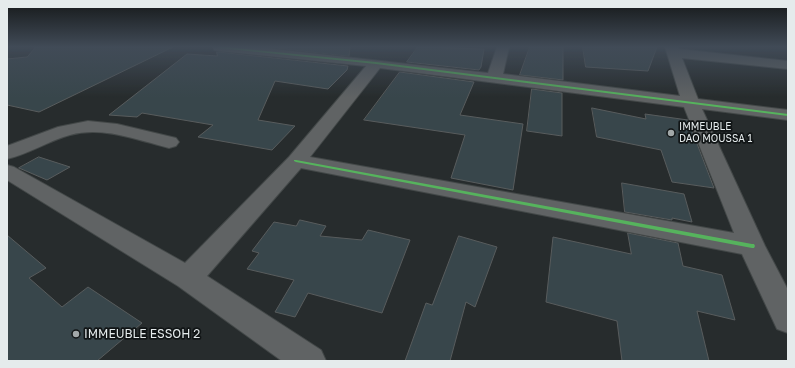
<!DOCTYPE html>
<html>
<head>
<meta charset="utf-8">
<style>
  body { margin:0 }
  #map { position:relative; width:795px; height:368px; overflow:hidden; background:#272c2d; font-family:"Golos Text",sans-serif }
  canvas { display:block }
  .frame { position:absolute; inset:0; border:8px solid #e5ebec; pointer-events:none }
</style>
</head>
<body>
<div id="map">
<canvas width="795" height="368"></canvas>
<div class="frame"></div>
</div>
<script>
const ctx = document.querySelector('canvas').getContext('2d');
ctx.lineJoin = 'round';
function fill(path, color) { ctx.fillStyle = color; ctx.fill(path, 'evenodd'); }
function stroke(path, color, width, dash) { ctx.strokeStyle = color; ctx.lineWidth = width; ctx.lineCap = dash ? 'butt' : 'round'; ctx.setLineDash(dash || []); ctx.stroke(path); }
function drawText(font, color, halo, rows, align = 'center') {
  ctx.font = font + ' "Golos Text",sans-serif'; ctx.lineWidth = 3.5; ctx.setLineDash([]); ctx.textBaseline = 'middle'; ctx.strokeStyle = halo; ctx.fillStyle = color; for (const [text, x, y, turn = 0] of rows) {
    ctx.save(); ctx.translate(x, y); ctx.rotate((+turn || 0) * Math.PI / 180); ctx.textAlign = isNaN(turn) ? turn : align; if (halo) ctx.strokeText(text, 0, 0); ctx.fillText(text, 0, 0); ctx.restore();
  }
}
const building = new Path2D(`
  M36,47h137l-134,65 -32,-7v-46l20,-2z
  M267,47h83l-1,9z
  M418,47l66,2 -3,18 -2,3 -72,-8z
  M530,47h33v33l-43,-5z
  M583,47h74l-9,24 -62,-4z
  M217,52h2l129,14 -1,4 -19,19 -53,-8 -17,39 37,6 -23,24 -74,-13 15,-12 -71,-12 -5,4 -28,-2 78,-61 30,2z
  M400,72l74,10 -14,33 63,9 -10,66 -62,-12 14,-43 -101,-15z
  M532,89l30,4v43l-35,-5z
  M592,108l54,11 -1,-5 43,6 26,68 -42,-6 -11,-32 -64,-13z
  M39,157l31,10 -23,13 -28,-12z
  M622,183l62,11 8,28 -20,-4v2l-47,-8z
  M300,220l26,6 -6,10 42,4 6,-10 42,10 -28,73 -74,-20 -13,24 -20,-5 19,-32 -47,-11 12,-16 -7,-2 22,-29 22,4z
  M628,233l50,10 5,23 39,9 13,45 -38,-9 12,50h-87l-5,-40 -71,-19 7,-65 78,17z
  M7,235l39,33 -17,10 33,29 26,-20 54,36 -45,38h-90z
  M459,236l38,11 -22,60 -9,-5 -16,59h-45l21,-58 6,2z`);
const street = new Path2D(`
  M213,47h43l232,26 9,-26h12l-6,27 177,22 -15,-49h12l2,2 109,12v8l-106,-11 16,41 90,11v10l-86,-11 63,137 23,44v43l-11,-4 -35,-75 -441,-86 -94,108 114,74 5,11h-44l-104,-75 -171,-106v-15l7,2 171,96 104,-106 77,-91 -147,-15 -5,-1zM380,68l304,39 50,126 -424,-76z
  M88,121l29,3 59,14 3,4 -3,4 -7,2c-32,-8 -66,-22 -99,-13 -22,6 -41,19 -63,24v-13l51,-19z`);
const cycleway = new Path2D(`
  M218,47h7l151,15 412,52v2l-412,-52 -157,-16z
  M294,160h2l456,84h2l1,2 -1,2h-2l-456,-86 -2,-1z`);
const markers = [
  [671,133,4,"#a2a8a9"],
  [76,334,4,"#a2a8a9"]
];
const poiNames = [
  ["IMMEUBLE",679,127],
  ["DAO MOUSSA 1",679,139]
];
const nearPoinames = [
  ["IMMEUBLE ESSOH 2",84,334]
];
fill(building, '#38464b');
stroke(building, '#585c5d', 1);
stroke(street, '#434848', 2);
fill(street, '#606364');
fill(cycleway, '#56b35d');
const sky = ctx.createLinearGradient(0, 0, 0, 98);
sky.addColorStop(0, '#151819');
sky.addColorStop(0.48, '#414b57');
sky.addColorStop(1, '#414b5700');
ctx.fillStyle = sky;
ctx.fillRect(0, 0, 795, 98);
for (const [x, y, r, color] of markers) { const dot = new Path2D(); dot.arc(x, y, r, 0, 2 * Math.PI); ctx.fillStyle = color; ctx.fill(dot); stroke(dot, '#111516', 1.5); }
drawText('10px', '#e5ebec', '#111516', poiNames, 'left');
drawText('12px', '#e5ebec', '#111516', nearPoinames, 'left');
</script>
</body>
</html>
